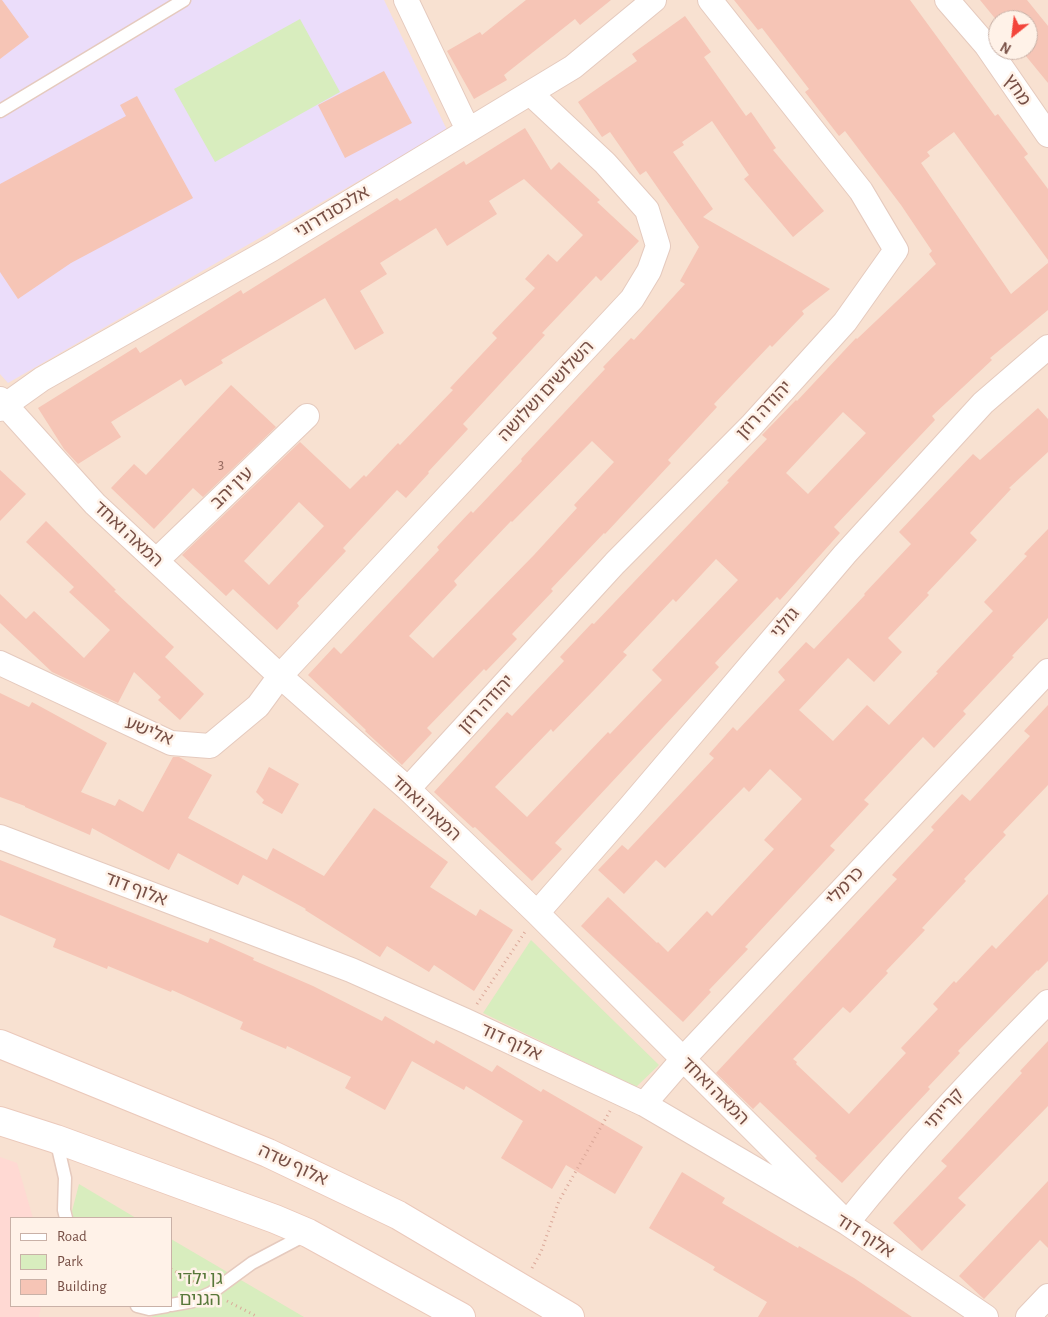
<!DOCTYPE html>
<html>
<head>
<meta charset="utf-8">
<style>
  body { margin:0 }
  #map { position:relative; width:1048px; height:1317px; overflow:hidden; background:#feeee0; font-family:"Alegreya Sans",sans-serif }
  canvas { display:block }
  .legend { position:absolute; left:10px; top:1217px; width:162px; height:90px; box-sizing:border-box; background:#fff2e8; border:1px solid #c9b1a7; margin:0; padding:6px 9px; list-style:none; font-size:15px; color:#774f45 }
  .legend li { display:flex; align-items:center; gap:10px; height:25px }
  .legend b { width:25px; border:1px solid #c9b1a7 }
  .north { position:absolute; left:988px; top:10px; width:50px; height:50px; box-sizing:border-box; background:#fff2e8; border:1px solid #c9b1a7; border-radius:50%; rotate:209deg; font-size:14px; font-weight:700; line-height:20px; text-align:center; color:#774f45 }
  .north::after { content:''; display:block; margin:auto; width:18px; height:22px; background:#f3453b; clip-path:polygon(50% 0,100% 100%,50% 72%,0 100%) }
</style>
</head>
<body>
<div id="map">
<canvas width="1048" height="1317"></canvas>
<ul class="legend">
<li><b style="height:6px;background:#fff"></b>Road</li>
<li><b style="height:14px;background:#d8edbe"></b>Park</li>
<li><b style="height:14px;background:#f6c5b6"></b>Building</li>
</ul>
<div class="north">N</div>
</div>
<script>
const ctx = document.querySelector('canvas').getContext('2d');
ctx.lineJoin = 'round';
function fill(path, color) { ctx.fillStyle = color; ctx.fill(path, 'evenodd'); }
function stroke(path, color, width, dash) { ctx.strokeStyle = color; ctx.lineWidth = width; ctx.lineCap = dash ? 'butt' : 'round'; ctx.setLineDash(dash || []); ctx.stroke(path); }
function drawText(font, color, halo, rows, align = 'center') {
  ctx.font = font + ' "Alegreya Sans","Noto Sans Hebrew",sans-serif'; ctx.lineWidth = 5; ctx.setLineDash([]); ctx.textBaseline = 'middle'; ctx.strokeStyle = halo; ctx.fillStyle = color; for (const [text, x, y, turn = 0] of rows) {
    ctx.save(); ctx.translate(x, y); ctx.rotate((+turn || 0) * Math.PI / 180); ctx.textAlign = isNaN(turn) ? turn : align; if (halo) ctx.strokeText(text, 0, 0); ctx.fillText(text, 0, 0); ctx.restore();
  }
}
const residential = new Path2D(`
  M0,0h1048v1317h-1048zM998,20h30v30h-30zM11,1218h160v88h-160z`);
const commercial = new Path2D(`
  M0,1157l17,6 16,55h-22v88h30l-2,11h-39z`);
const education = new Path2D(`
  M0,0h384l63,130 -439,253 -8,-9z`);
const green = new Path2D(`
  M300,19l40,73 -125,70 -41,-73z
  M531,940l128,125 -23,22 -153,-74z
  M79,1184l57,34h-63l-1,-7z
  M171,1239l133,78h-151l-18,-11h36z`);
const building = new Path2D(`
  M0,0h2l27,37 -29,22z
  M526,0h85l-31,25 -5,-6 -71,56 3,5 -33,19 -27,-48 33,-19 2,3z
  M734,0h176l85,116 3,-2 30,40 -4,3 24,32v71l-94,-128 -27,20 3,4 -9,7 90,131 37,-31v47l-58,48 2,2 -60,56 3,4 -101,107 6,6 -60,67 -3,-3 -62,66 4,4 -164,176 7,6 -30,32 -57,-54 -2,1 -39,-36 73,-80 5,4 52,-55 -4,-4 32,-34 2,1 135,-142 -2,-1 40,-42 -5,-4 34,-35 1,1 59,-63 1,1 79,-75 -7,-10 3,-3 -31,-46 -56,-74 -6,5 -34,-44 4,-3 -47,-61 -4,2zM843,412l23,21 -58,61 -22,-21zM716,559l22,21 -86,90 10,10 -52,54 -2,-2 -81,85 -32,-30 56,-58 2,3 42,-43 32,-34 -4,-3 50,-53 3,3z
  M980,0h47l21,26v57l-27,-33h7v-30h-30v2z
  M685,16l26,36 -7,5 42,59 5,-4 25,36 -3,2 51,61 -31,26 -49,-58 5,-4 -37,-54 -30,21 2,3 -11,7 40,57 -10,8 127,72 -28,22 2,3 -32,33 -2,-2 -56,59 3,3 -49,53 3,3 -66,71 -1,-1 -53,56 2,2 -41,43 5,5 -31,32 -2,-2 -57,59 5,5 -30,32 -37,-34 1,-1 -58,-55 26,-28 7,7 98,-104 -2,-3 34,-36 2,2 49,-52 -1,-2 84,-90 -2,-2 28,-29 3,2 51,-56 -5,-3 19,-34 -53,-76 -6,4 -30,-43 -8,5 -24,-35 59,-41 -5,-7zM592,441l22,21 -40,43 3,3 -43,47 -101,103 -24,-22 48,-51 -3,-4 57,-60 1,1z
  M384,71l28,52 -67,35 -27,-53z
  M137,96l56,102 -122,65 -53,36 -18,-27v-88l126,-68 -6,-11z
  M525,128l26,42 8,-8 41,38 -3,2 42,39 -38,40 -5,-5 -54,57 3,2 -82,89 5,5 -40,43 1,1 -23,25 -9,-8 -54,58 3,3 -49,52 2,3 -22,24 -44,-41 -7,7 -44,-41 118,-113 50,47 14,-14 2,2 32,-34 2,2 53,-55 -3,-2 47,-50 -5,-5 43,-45 -10,-9 23,-25 9,8 26,-27 -59,-56 -35,22 8,13 -50,32 -11,-18 -56,35 7,11 -27,17 24,42 -29,17 -30,-52 -104,62 2,3 -38,23 -4,-7 -70,43 10,15 -43,27 -14,-15 -26,-41 98,-61 4,6 101,-63 2,4 154,-96 3,3 64,-40 2,4zM299,502l25,24 -55,59 -25,-24z
  M231,385l45,42 -73,70 -10,-9 -39,41 -43,-41 23,-24 12,11z
  M1038,408l10,11v33l-39,36 2,1 -41,44 7,7 -50,53 2,2 -41,43 14,14 -28,30 -26,-24 -49,52 34,31 34,-36 22,20 49,-52 -2,-1 57,-61 -9,-9 43,-46 -3,-2 24,-25v89l-36,38 2,1 -51,54 3,3 -32,34 -11,-11 -59,63 5,4 -39,42 5,4 -90,97 3,2 -39,41 2,2 -28,30 -102,-96 27,-29 49,46 1,-1 10,10 39,-41 5,5 62,-67 -10,-9 38,-41 -32,-30 -21,23 -5,-5 -79,81 -9,-8 -32,34 -26,-24 24,-25 6,5 86,-92 -5,-4 24,-27 4,4 48,-51 -7,-8 28,-30 8,7 51,-54 -1,-1 47,-50 -12,-12 33,-35 41,-43 7,6z
  M0,470l26,24 -26,27z
  M46,521l70,69 -2,1 60,56 -9,10 39,37 -24,26 -22,-20 3,-3 -27,-25 -16,31 -66,-31 -52,-49v-29l26,25 8,-8 50,47 26,-28 -41,-38 5,-5 -48,-45z
  M0,693l29,14 3,-5 75,41 -26,49 34,14 4,-7 24,13 30,-55h6l33,18 -24,43 79,42 6,-12 51,28 50,-68 74,54 -18,25 46,29 4,-7 33,21 -39,61 -40,-26 -5,7 -42,-26 -7,11 -75,-47 1,-1 -63,-34 -5,10 -60,-32 -9,17 -77,-42 -2,7 -65,-28v-1l-25,-9z
  M1048,705v80l-45,47 3,3 -42,44 2,2 -44,47 3,2 -39,41 2,2 -38,40 -7,-6 -50,52 4,3 -1,2 53,50 57,-61 -5,-5 37,-39 -5,-5 21,-23 2,2 36,-38 4,4 52,-55v67l-10,10 -1,-1 -79,81 2,2 -32,34 2,2 -88,94 -27,-25 2,-2 -57,-54 -7,7 -37,-36 181,-194 -5,-4 42,-45 -3,-3 31,-33 8,7 60,-65 -6,-5z
  M269,767l30,17 -17,30 -20,-11 2,-3 -8,-8z
  M0,860l208,83 2,-5 44,20 -1,2 60,26 69,35 3,-5 49,28 2,-4 56,32 5,-7 44,27 2,-3 100,58 -28,47 -49,-29 -14,24 -51,-31 22,-37 -57,-35 -2,4 -52,-29 -27,49 -40,-22 6,-11 -64,-31 -1,3 -46,-20 3,-7 -71,-32 -1,2 -63,-26 -1,3 -54,-22 3,-8 -56,-24z
  M1048,1041v65l-90,92 8,7 -44,46 -29,-28 54,-57 -6,-5 81,-88 -2,-2z
  M682,1172l43,26 -3,5 76,45 1,-2 55,32 58,39h-154l9,-15 -54,-32 2,-3 -66,-39z
  M1048,1181v67l-8,-8 -56,59 -25,-23z`);
const path = new Path2D(`
  M477,1004l48,-72
  M532,1268l9,-16 18,-51 51,-90
  M171,1269l25,14
  M227,1301l31,16`);
const lane = new Path2D(`
  M0,111l184,-111
  M56,1139l9,39 -1,32 2,8
  M171,1305l22,-4 18,-8 41,-30 55,-29
  M137,1306l12,3 18,-3`);
const street = new Path2D(`
  M406,0l62,130
  M947,0l39,45 62,90
  M0,399l95,105 185,172 128,113 129,124 310,310
  M0,409l42,-30 230,-130 301,-182 81,-67
  M157,560l150,-144
  M0,663l171,80 39,3 48,-40 22,-30 352,-377 17,-28 9,-25 -11,-36 -42,-47 -75,-70
  M408,789l207,-226 136,-137 94,-104 51,-72 -35,-59 -151,-191
  M0,837l351,133 115,51 178,83 203,119 139,94
  M537,913l93,-106 215,-253 138,-151 65,-56
  M644,1104l39,-45 365,-388
  M847,1223c63,-79 130,-149 201,-221
  M1028,1317l20,-21`);
const secondary = new Path2D(`
  M0,1044l268,109 130,62 172,102
  M0,1121l56,18 219,80 33,14 153,84`);
const numberNames = [
  ["3",221,464]
];
const streetNames = [
  ["מחץ",1017,90,56],
  ["אלכסנדרוני",332,212,-31],
  ["השלושים ושלושה",546,391,-47],
  ["יהודה רוזן",764,410,-47],
  ["עין יהב",232,488,-44],
  ["המאה ואחד",128,534,43],
  ["גולני",785,623,-50],
  ["יהודה רוזן",486,704,-47],
  ["אלישע",149,731,22],
  ["המאה ואחד",426,808,43],
  ["כרמלי",845,886,-47],
  ["אלוף דוד",136,889,21],
  ["אלוף דוד",511,1042,25],
  ["המאה ואחד",715,1091,45],
  ["קרייתי",944,1109,-48],
  ["אלוף שדה",293,1165,25],
  ["אלוף דוד",865,1236,33]
];
const parkNames = [
  ["גן ילדי",200,1279],
  ["הגנים",200,1300]
];
fill(residential, '#f8e1d1');
fill(commercial, '#ffd9d3');
fill(education, '#ebddfa');
fill(green, '#d8edbe');
fill(building, '#f6c5b6');
stroke(lane, '#e5cabe', 15);
stroke(street, '#e5cabe', 26);
stroke(secondary, '#ebc9bb', 30);
stroke(path, '#dba899', 3, [1, 4]);
stroke(lane, '#fff', 12);
stroke(street, '#fff', 24);
stroke(secondary, '#fff', 28);
drawText('15px', '#976c61', null, numberNames);
drawText('18px', '#774f45', '#fff2e8', streetNames);
drawText('18px', '#57783a', '#fff2e8', parkNames);
</script>
</body>
</html>
